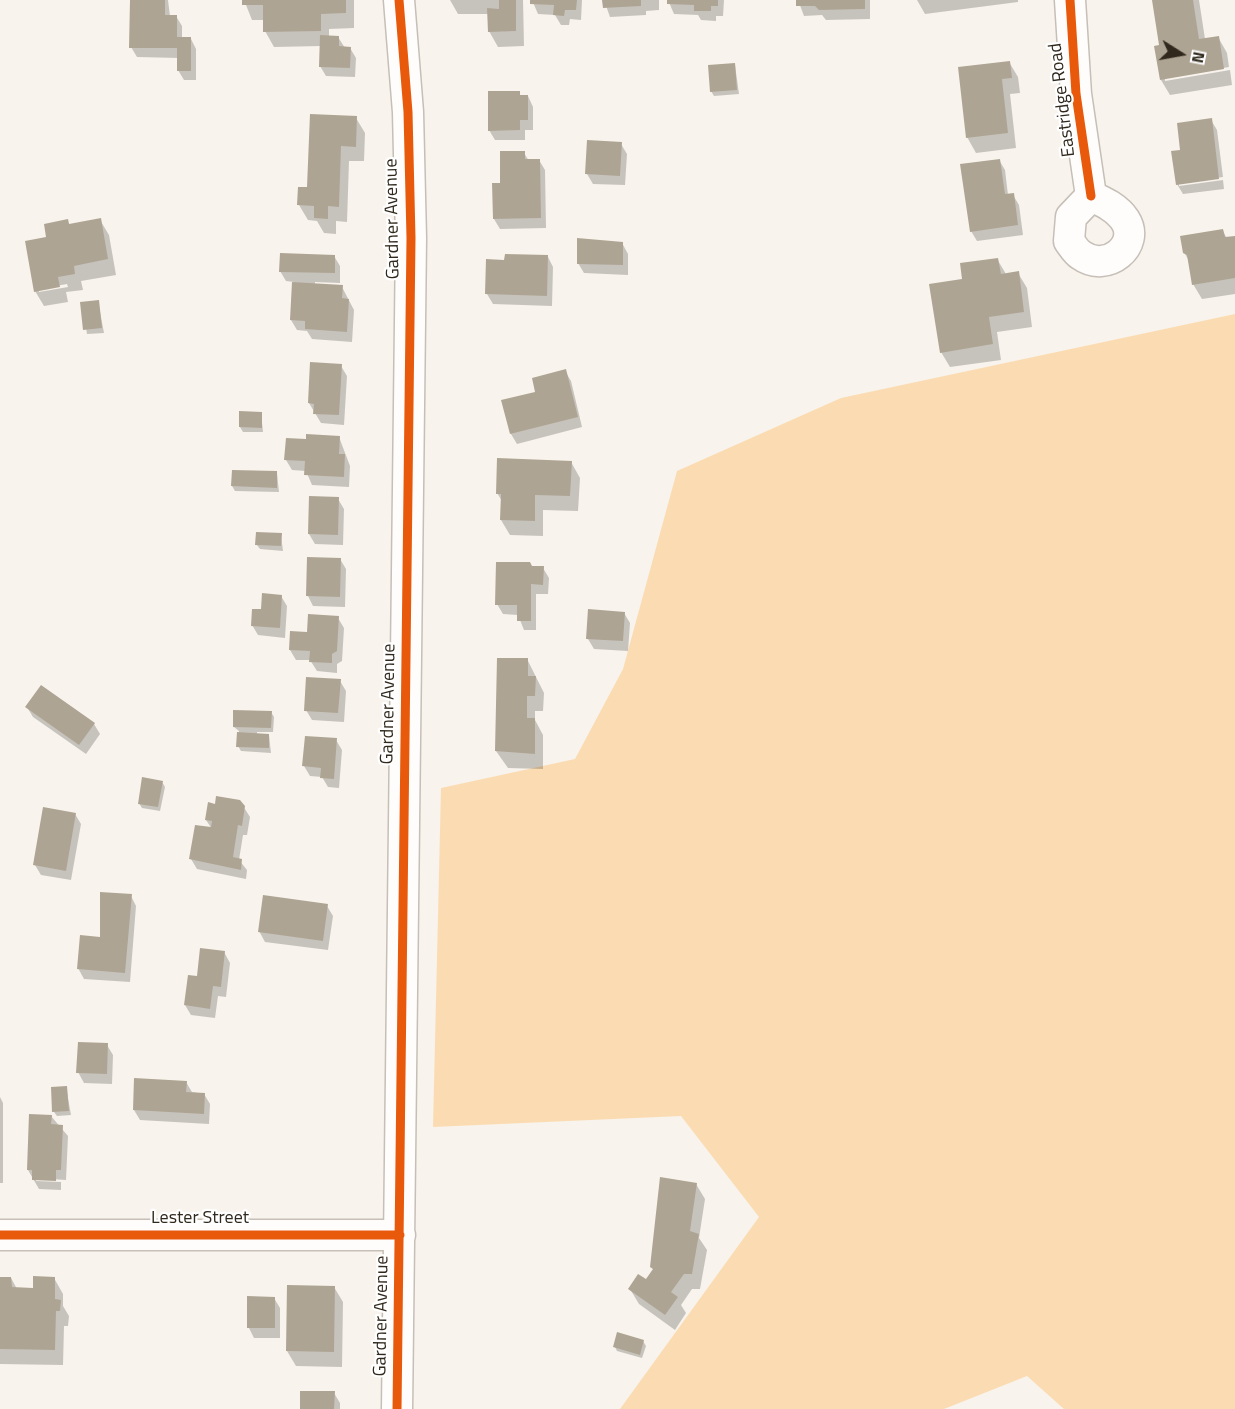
<!DOCTYPE html>
<html>
<head>
<meta charset="utf-8">
<style>
  body { margin:0 }
  #map { position:relative; width:1235px; height:1409px; overflow:hidden; background:#f8f3ec; font-family:"Titillium Web",sans-serif }
  canvas { display:block }
  .north { position:absolute; left:1151px; top:24px; width:60px; height:60px; -webkit-text-stroke:4px #fff; paint-order:stroke; rotate:101deg; font-size:16px; font-weight:700; line-height:24px; text-align:center; color:#30281c }
  .north::after { content:''; display:block; margin:auto; width:21px; height:27px; background:#30281c; clip-path:polygon(50% 0,100% 100%,50% 72%,0 100%) }
</style>
</head>
<body>
<div id="map">
<canvas width="1235" height="1409"></canvas>
<div class="north">N</div>
</div>
<script>
const ctx = document.querySelector('canvas').getContext('2d');
ctx.lineJoin = 'round';
function fill(path, color) { ctx.fillStyle = color; ctx.fill(path, 'evenodd'); }
function stroke(path, color, width, dash) { ctx.strokeStyle = color; ctx.lineWidth = width; ctx.lineCap = dash ? 'butt' : 'round'; ctx.setLineDash(dash || []); ctx.stroke(path); }
function drawText(font, color, halo, rows, align = 'center') {
  ctx.font = font + ' "Titillium Web",sans-serif'; ctx.lineWidth = 4.5; ctx.setLineDash([]); ctx.textBaseline = 'middle'; ctx.strokeStyle = halo; ctx.fillStyle = color; for (const [text, x, y, turn = 0] of rows) {
    ctx.save(); ctx.translate(x, y); ctx.rotate((+turn || 0) * Math.PI / 180); ctx.textAlign = isNaN(turn) ? turn : align; if (halo) ctx.strokeText(text, 0, 0); ctx.fillText(text, 0, 0); ctx.restore();
  }
}
const green = new Path2D(`
  M1235,314v1095h-171l-37,-33 -83,33h-324l139,-192 -78,-101 -248,11 8,-339 134,-29 48,-90 54,-198 164,-73z`);
const shadow = new Path2D(`
  M132,0h36l2,16h6l6,10v13h9l5,10v31h-12l-6,-10 1,-12 -42,-1 -6,-10z
  M244,0h110v28l-25,1v8h9l7,11h5l6,10 -1,19 -29,-1 -6,-10 1,-20 -47,1 -9,-16v-11h-13z
  M450,0h73l1,46 -26,1 -9,-16v-17h-31z
  M532,0h50l-1,20 -11,-1 -1,6h-8l-6,-10 -17,-1z
  M604,0h55v10l-13,1v4l-36,2z
  M668,0h56l-1,16h-7v5l-15,-1 -3,-5 -24,-1z
  M798,0h72v19l-44,1 -4,-5 -18,1z
  M917,0h101v2l-93,12z
  M1153,0h46l6,39 13,-2 9,16 2,14 -64,11v3l65,-11 2,15 -62,10 -9,-15v-34z
  M1009,62l9,15 2,16 -10,1 6,54 -40,5 -9,-16z
  M735,65l4,29 -25,2 -3,-5z
  M519,93l2,3h7l5,11v23h-8v10h-30l-6,-10z
  M356,118l9,15 -1,28h-15l-2,61 -11,-1v13l-12,-1 -7,-12 -9,-1 -9,-15z
  M1211,120l6,10 6,47 -44,6v3l44,-6 1,9 -41,5 -6,-10 5,-33z
  M621,144l6,10 -2,31 -32,-1 -6,-10z
  M524,153l5,8 10,-1 6,10 1,58 -46,1 -6,-10 8,-34z
  M999,160l6,10 3,25h5l6,10 4,30 -46,6 -6,-10z
  M100,220l9,15 7,40 -35,6 2,9 -17,2 2,10 -24,4 -9,-15 13,-53 19,-17 3,4zM67,284l1,3 -29,5v-3z
  M1223,231l4,8 8,-2v57l-33,5 -9,-15 -4,-23 -5,-9z
  M622,243l6,11v21l-44,-2 -6,-10z
  M334,256l6,10v17l-25,-1v3l27,2 12,23 -2,32 -40,-3 -5,-8 -10,-1 -6,-10 3,-38 -8,-1 -6,-10z
  M548,257l5,10 -1,39 -59,-2 -6,-10 19,-33z
  M997,259l9,15 12,-1 9,15 5,39 -35,5 4,28 -51,7 -9,-15 23,-72z
  M98,301l6,32 -17,1 -5,-31z
  M341,366l6,10 -3,49 -23,-2 -12,-20z
  M565,371l6,10 11,46 -65,17 -6,-10 -8,-32 34,-9z
  M261,413l2,19h-20l-3,-5z
  M339,437l11,29 -1,21 -37,-2 -6,-14 -14,-1 -6,-10 22,-20z
  M571,462l9,16 -2,33 -35,-1v26l-33,-1 -9,-15 1,-19 -5,-8z
  M277,473l2,19 -44,-1 -3,-5z
  M338,499l6,10 -1,36 -28,-1 -6,-10z
  M281,535l2,16 -23,-2 -3,-4z
  M340,559l6,10 -1,38 -32,-1 -5,-10z
  M532,568h11l6,10 -1,16h-12v36h-12l-6,-15 -15,-1 -6,-10z
  M281,596l6,10 -2,32 -27,-3 -6,-10 10,-14z
  M624,613l6,10 -2,28 -34,-2 -6,-10z
  M338,618l6,10 -2,33 -5,3v9l-20,-2 -7,-11h-14l-6,-10 18,-16z
  M527,659l17,34 -1,18h-8v9l8,15v34l-35,-1 -12,-17z
  M340,681l6,10 -2,31 -32,-2 -6,-10z
  M27,707l67,17 6,10 -14,20 -53,-37z
  M271,712l3,5 -1,15h-16v3h12l2,18 -30,-2 -3,-5 1,-15 -5,-4z
  M336,740l6,10 -3,38 -11,-1 -6,-10 -12,-1 -6,-10z
  M162,782l3,5 -5,24 -18,-3 -3,-5z
  M243,806l7,11 -3,18h-4l-4,25 8,10 -1,9 -49,-10 -6,-10 21,-30 -6,-9z
  M75,814l6,10 -10,56 -30,-5 -6,-10z
  M131,896l5,10 -6,76 -46,-3 -6,-11z
  M327,906l6,10 -5,34 -63,-8 -6,-11z
  M224,952l6,11 -4,34 -8,-1 -3,22 -24,-3 -6,-10 13,-27z
  M107,1045l6,10 -1,29 -28,-1 -6,-11z
  M186,1082l6,10 12,2 6,10 -1,20 -69,-4 -6,-10z
  M66,1087l5,28 -14,1 -3,-4z
  M0,1097l3,6v80h-3z
  M51,1116l17,20 -2,44 -30,-2v3l25,1v8l-22,-1 -11,-19z
  M696,1184l9,15 -6,39 8,12 -7,39h-8l-11,16 5,8 -11,17 -36,-26 -9,-15 17,-8 7,-11 -2,-3z
  M0,1278h11l6,11h17l20,-11 9,16v12l6,10 -1,10h-4l-1,39 -63,-1z
  M334,1287l9,15 -1,65 -46,-1 -9,-15z
  M274,1298l6,10v30h-26l-5,-10z
  M643,1341l3,5 -4,12 -25,-7 -2,-4z
  M334,1393l6,10v6h-39z`);
const building = new Path2D(`
  M130,0h35v15h12v22h14v34h-14v-23h-48z
  M242,0h104v13l-25,1v17l-58,1v-27h-21z
  M499,0h17v31l-28,1 -1,-24 12,1z
  M530,0h47l-1,10h-11l-1,6 -11,-1 1,-10 -24,-1z
  M602,0h39v6l-38,2z
  M667,0h51v6h-7v5h-17v-6l-27,-1z
  M796,0h69v9l-46,1 -4,-4h-19z
  M1152,0h41l6,39 20,-3 5,33 -64,11 -6,-34 5,-1z
  M320,35l19,1v10l12,1 -1,21 -31,-1z
  M1010,61l2,17 -10,1 6,54 -42,5 -8,-71z
  M735,63l2,27 -27,2 -2,-27z
  M488,91h32v4h8v25h-8v10l-32,1z
  M310,114l47,2 -1,31 -15,-1 -2,61 -11,-1v13l-14,-1v-12l-17,-1 1,-18h9z
  M1212,118l7,61 -43,6 -5,-34 9,-1 -3,-27z
  M587,140l35,2 -2,34 -35,-2z
  M500,151h25v8h15l1,59 -48,1 -1,-36h8z
  M1000,159l5,35 9,-1 4,32 -48,7 -10,-68z
  M101,218l7,41 -34,7 1,8 -17,3 2,10 -26,5 -9,-51 21,-4 -2,-13 24,-5 1,5z
  M1223,229l2,8 10,-1v42l-43,7 -5,-30 -4,-2 -3,-17z
  M577,238l46,4v23l-46,-1z
  M280,253l55,2v18l-56,-1z
  M505,254l43,1 -1,41 -62,-2 1,-35 18,1z
  M998,258l3,16 18,-3 5,41 -35,5 4,27 -53,9 -11,-69 33,-5 -2,-16z
  M292,282l51,3 -1,13 7,1 -2,33 -42,-3v-8l-15,-1z
  M99,300l3,28 -19,2 -3,-28z
  M310,362l32,2 -3,51 -26,-1 1,-10 -6,-1z
  M566,369l12,48 -68,17 -9,-34 34,-8 -3,-14z
  M239,411l23,1v16l-23,-1z
  M306,434l34,2 -1,18h6l-1,23 -40,-2 1,-14 -21,-1 2,-22 20,1z
  M497,458l75,3 -2,35 -35,-1v26l-35,-1 1,-26h-5z
  M232,470l45,1v17l-46,-2z
  M309,496l30,1 -1,38 -30,-1z
  M256,532l26,1 -1,13 -26,-1z
  M307,557l34,1 -1,39 -34,-1z
  M496,562h34l2,4h12l-1,19 -12,-1v37h-14v-16h-22z
  M262,593l20,2 -2,33 -29,-2 1,-17h9z
  M588,609l37,3 -2,29 -37,-2z
  M308,614l31,2 -2,35 -5,3v9l-23,-1 1,-11 -21,-1 1,-19 17,1z
  M497,658h31v18h8l-1,20h-8v22h8v36l-40,-3z
  M306,677l35,2 -3,34 -34,-2z
  M41,685l54,38 -16,22 -54,-38z
  M233,710l39,1 -1,17 -38,-1z
  M237,732l32,2v14l-33,-1z
  M305,736l32,2 -3,41 -14,-1 1,-10 -19,-2z
  M142,777l21,4 -5,26 -20,-3z
  M216,796l24,4 5,6 -3,20 -4,-1 -5,32 9,2 -1,11 -52,-11 6,-34 16,2 1,-6 -7,-1 3,-18 7,2z
  M43,807l33,6 -10,58 -33,-6z
  M100,892l32,2 -7,79 -48,-4 3,-34 20,2z
  M263,895l65,9 -5,37 -65,-9z
  M200,948l25,3 -4,36 -8,-1 -3,23 -26,-4 4,-30 9,1z
  M78,1042l30,1 -1,31 -31,-1z
  M134,1078l53,3 -1,11 19,1 -1,21 -71,-4z
  M67,1086l2,25 -17,1 -1,-25z
  M29,1114l23,1 -1,9 12,1 -2,45h-5v11l-24,-1v-10h-5z
  M660,1177l37,6 -7,48 9,3 -7,40h-8l-13,18 7,5 -13,18 -37,-26 10,-15 8,5 7,-10 -3,-2z
  M33,1276l22,1v22l6,1 -1,11h-4l-1,39 -55,-1v-72h11l1,10 21,1z
  M287,1285l48,1 -1,66 -48,-1z
  M247,1296l28,1v31h-28z
  M617,1332l27,8 -4,15 -27,-8z
  M300,1391h35l-1,18h-34z`);
const street = new Path2D(`
  M1070,0l6,94 15,102
  M1091,196c13,6 26,12 34,24 16,25 -18,54 -44,35 -5,-3 -9,-10 -12,-14l2,-24z
  M0,1235h400
  M397,1409l14,-1171 -3,-126 -9,-112`);
const cycleway = new Path2D(`
  M1070,0l6,94 15,102
  M0,1235h400
  M397,1409l14,-1171 -3,-126 -9,-112`);
const streetNames = [
  ["Eastridge Road",1063,100,-97],
  ["Gardner Avenue",393,219,-91],
  ["Gardner Avenue",389,704,-89],
  ["Lester Street",200,1219],
  ["Gardner Avenue",382,1316,-89]
];
fill(green, '#fbdcb2');
fill(shadow, '#0003');
fill(building, '#aea493');
stroke(street, '#c6bfb7', 33);
stroke(street, '#fefdfc', 30);
stroke(cycleway, '#e8590c', 9);
drawText('18px', '#30281c', '#fff', streetNames);
</script>
</body>
</html>
